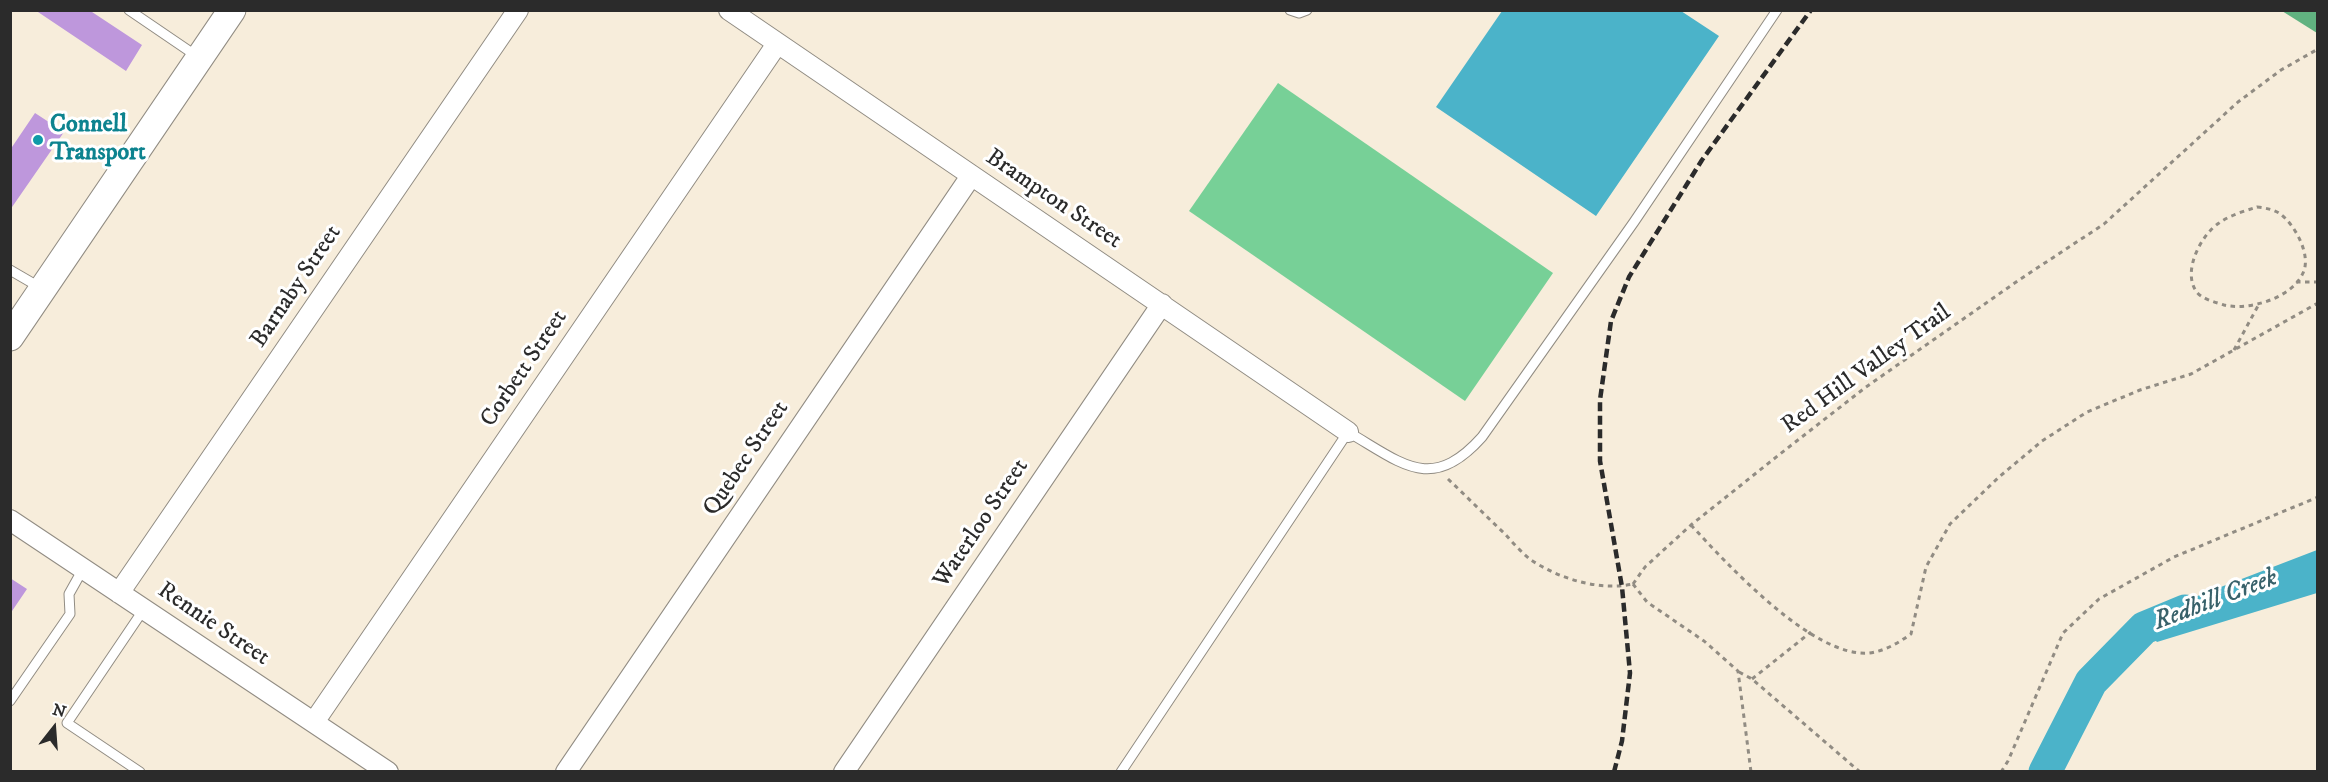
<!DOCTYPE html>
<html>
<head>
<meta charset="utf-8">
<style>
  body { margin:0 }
  #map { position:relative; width:2328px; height:782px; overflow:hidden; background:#f7eddb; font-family:"IM FELL DW Pica",serif }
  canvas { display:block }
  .frame { position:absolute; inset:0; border:12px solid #2b2b2b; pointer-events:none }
  .north { position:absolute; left:24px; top:698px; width:60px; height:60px; -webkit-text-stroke:4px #fff; paint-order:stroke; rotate:17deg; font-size:16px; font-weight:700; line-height:24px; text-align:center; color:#2b2b2b }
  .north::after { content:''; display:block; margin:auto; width:21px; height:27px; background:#2b2b2b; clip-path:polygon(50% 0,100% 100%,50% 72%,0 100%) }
</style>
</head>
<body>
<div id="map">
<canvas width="2328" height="782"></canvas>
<div class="frame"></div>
<div class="north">N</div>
</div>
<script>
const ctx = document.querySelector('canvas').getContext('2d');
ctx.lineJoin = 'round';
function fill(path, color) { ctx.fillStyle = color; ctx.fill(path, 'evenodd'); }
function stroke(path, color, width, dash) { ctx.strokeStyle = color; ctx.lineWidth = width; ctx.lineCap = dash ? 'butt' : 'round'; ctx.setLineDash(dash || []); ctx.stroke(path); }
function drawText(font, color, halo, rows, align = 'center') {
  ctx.font = font + ' "IM FELL DW Pica",serif'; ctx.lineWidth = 6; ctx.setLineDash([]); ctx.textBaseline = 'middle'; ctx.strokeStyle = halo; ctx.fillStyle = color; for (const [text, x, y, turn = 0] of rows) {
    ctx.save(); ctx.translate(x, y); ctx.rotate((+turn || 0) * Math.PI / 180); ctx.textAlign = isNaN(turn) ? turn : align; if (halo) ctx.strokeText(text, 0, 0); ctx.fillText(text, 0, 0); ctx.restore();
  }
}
const green = new Path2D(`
  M1278,83l275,190 -88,128 -276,-190z`);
const forest = new Path2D(`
  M2282,11h35v22z`);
const water = new Path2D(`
  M1502,11h179l38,25 -123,180 -160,-109z
  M2317,550v43l-160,49 -22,-22z`);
const river = new Path2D(`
  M2045,772l46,-90 53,-54 41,-17`);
const building = new Path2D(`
  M35,10h54l53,35 -16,26z
  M35,113l29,19 -54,78v-60z
  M10,578l17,11 -17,25z`);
const path = new Path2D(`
  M2257,207c8,1 15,2 22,6 15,10 33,42 24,60 -11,25 -54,38 -79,32 -9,-3 -23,-6 -28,-14 -14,-21 6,-57 23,-68 11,-8 26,-12 38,-16z
  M2296,282h22
  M2234,350l25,-46
  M1448,479c19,18 38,37 57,55 8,9 17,19 26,26 29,19 68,31 102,24
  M1691,525c36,39 122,133 178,128 16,-2 29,-10 42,-19l15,-67 24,-43 49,-47 43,-36 45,-29 53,-22 51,-16 127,-71
  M1633,584l12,-17 46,-42 89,-71 86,-67 153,-107 85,-56 134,-122 43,-32 37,-21
  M1633,584l14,18 57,39 34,30 13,101
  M1739,672l13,7 108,93
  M1752,679l59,-47
  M2001,772l7,-11 55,-128 36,-34 75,-42 144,-60`);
const service = new Path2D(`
  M129,10l69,47
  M1290,10l9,3 8,-3
  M10,270l31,18
  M10,701l60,-87 -1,-20 14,-25
  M140,772l-73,-49 77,-114
  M1121,772l227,-340c54,31 83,62 134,5l152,-215 143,-212`);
const minor = new Path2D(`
  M729,10l619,422
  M10,520l378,252
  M119,593l399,-583
  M314,722l463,-678
  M566,772l405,-596
  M844,772l318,-468`);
const secondary = new Path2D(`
  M10,337l222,-327`);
const rail = new Path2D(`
  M1614,772l8,-31 8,-68 -8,-86 -22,-126v-61l11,-79 18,-44 73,-117 109,-150`);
const markers = [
  [38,140,6,"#0f9aa8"]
];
const cultureNames = [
  ["Connell",50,126],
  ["Transport",50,154]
];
const streetNames = [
  ["Brampton Street",1053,200,34],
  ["Barnaby Street",297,287,-56],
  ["Corbett Street",525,369,-56],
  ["Red Hill Valley Trail",1867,370,-36],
  ["Quebec Street",747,459,-56],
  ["Waterloo Street",982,524,-56],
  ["Rennie Street",213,625,34]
];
const waterNames = [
  ["Redhill Creek",2216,601,-21]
];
fill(green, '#77d097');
fill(forest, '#61b280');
fill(water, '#4bb3c9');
stroke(river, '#4bb3c9', 33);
fill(building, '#be97dc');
stroke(service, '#918c83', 11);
stroke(minor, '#918c83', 22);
stroke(secondary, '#918c83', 29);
stroke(path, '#918c83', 3, [4.5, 4.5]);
stroke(service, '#fff', 9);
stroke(minor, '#fff', 20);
stroke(secondary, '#fff', 27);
stroke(rail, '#2b2b2b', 4.5, [9, 4.5]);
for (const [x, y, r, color] of markers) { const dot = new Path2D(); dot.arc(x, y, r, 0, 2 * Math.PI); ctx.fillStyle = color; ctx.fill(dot); stroke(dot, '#fff', 2); }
drawText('bold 24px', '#0d838f', '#fff', cultureNames, 'left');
drawText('24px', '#2b2b2b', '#fff', streetNames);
drawText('italic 26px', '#38616a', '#fff', waterNames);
</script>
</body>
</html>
